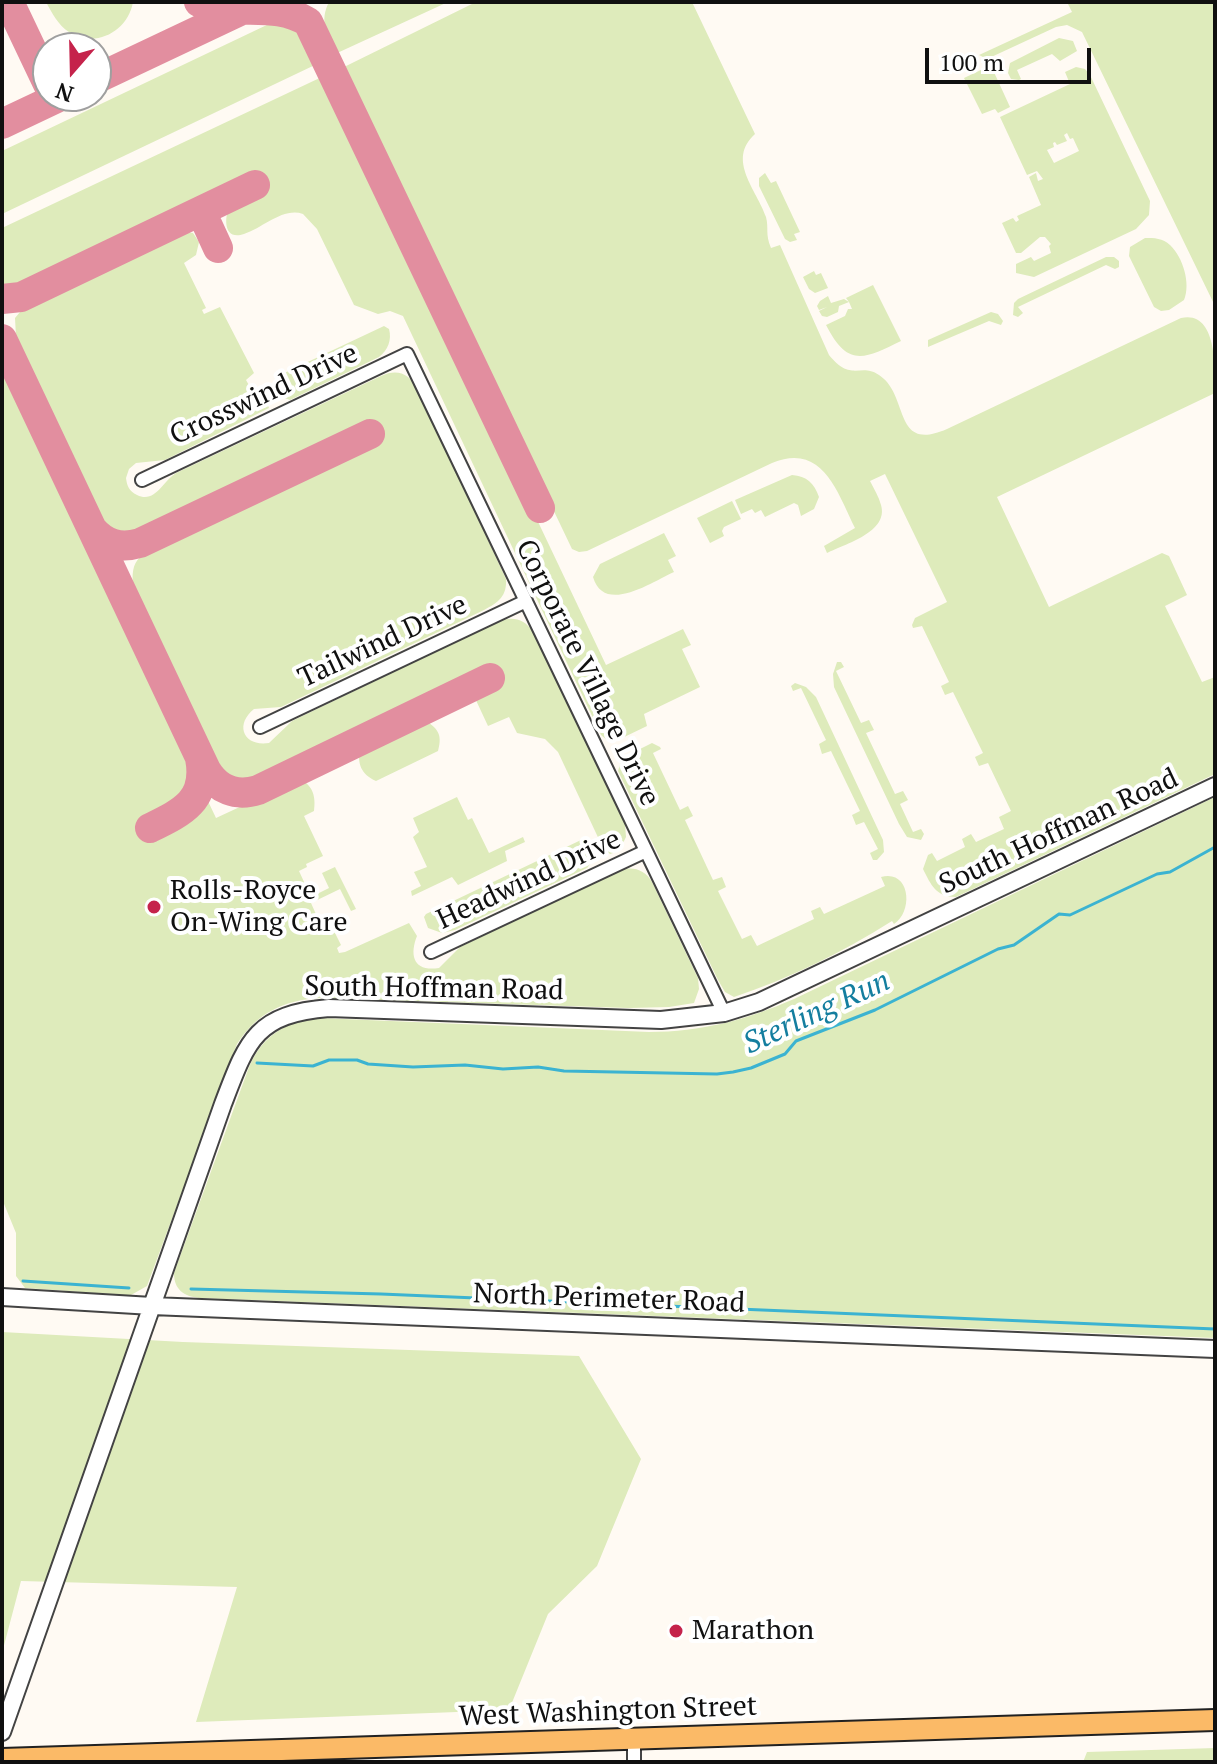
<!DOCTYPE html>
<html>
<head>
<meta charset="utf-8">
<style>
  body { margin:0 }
  #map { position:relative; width:1217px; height:1764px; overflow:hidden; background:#fffaf3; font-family:"PT Serif",serif }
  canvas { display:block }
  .frame { position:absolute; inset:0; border:4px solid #101010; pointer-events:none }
  .north { position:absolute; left:32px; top:32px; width:80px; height:80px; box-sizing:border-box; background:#fff; border:2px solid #9f9f9f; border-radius:50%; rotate:200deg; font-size:22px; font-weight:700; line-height:32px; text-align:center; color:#101010 }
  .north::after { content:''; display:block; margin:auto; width:28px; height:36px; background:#c5234b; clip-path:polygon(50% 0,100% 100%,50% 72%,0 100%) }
  .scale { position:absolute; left:925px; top:48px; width:166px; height:36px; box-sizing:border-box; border:4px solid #101010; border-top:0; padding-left:10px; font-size:24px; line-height:28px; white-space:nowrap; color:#101010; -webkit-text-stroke:6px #fff; paint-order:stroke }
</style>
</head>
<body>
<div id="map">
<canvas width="1217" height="1764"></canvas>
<div class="frame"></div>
<div class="north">N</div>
<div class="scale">100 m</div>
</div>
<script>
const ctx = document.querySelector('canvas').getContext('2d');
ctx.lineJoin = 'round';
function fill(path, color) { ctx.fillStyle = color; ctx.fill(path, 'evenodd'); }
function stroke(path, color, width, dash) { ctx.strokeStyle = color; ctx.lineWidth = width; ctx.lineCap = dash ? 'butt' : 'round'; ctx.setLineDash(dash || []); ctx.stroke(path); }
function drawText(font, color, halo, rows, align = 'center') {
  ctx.font = font + ' "PT Serif",serif'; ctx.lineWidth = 8; ctx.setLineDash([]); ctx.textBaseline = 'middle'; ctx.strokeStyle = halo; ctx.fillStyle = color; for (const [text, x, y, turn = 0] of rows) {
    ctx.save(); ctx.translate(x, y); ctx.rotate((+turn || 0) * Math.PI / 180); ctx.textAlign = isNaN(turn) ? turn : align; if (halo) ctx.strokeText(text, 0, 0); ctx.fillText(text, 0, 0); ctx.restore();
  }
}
const green = new Path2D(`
  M46,2h87c-5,29 -37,47 -64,30 -11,-7 -17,-19 -23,-30z
  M329,2h119l-113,52c-8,-18 -16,-33 -6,-52z
  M476,2h216l63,132c-29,26 2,56 11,83 3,11 -1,17 5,31l9,-3 49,110c23,28 31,7 50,20 31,20 13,78 68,54l234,-111c36,-8 34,49 34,75l-218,104 52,110 113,-54 7,3 18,39 -22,11 37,76 13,-5v97l-259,123c-20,0 -25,-12 -33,-28l5,-14 4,-2 5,8 28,-14 -3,-8 9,-5 5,8 28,-13 -5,-12 12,-6 -23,-48 -9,3 -4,-9 8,-4 -30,-61 -8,3 -4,-9 8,-4 -27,-56 -9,2 -1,-3 3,-7 32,-16 -62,-128 -15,7c4,8 9,16 11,24 8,27 -36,39 -54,48l-3,-7 31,-18c-18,-36 -32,-86 -83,-65l-185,88 -8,1 -7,-3 -230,-481z
  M1067,2h148v304l-133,-274 -15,-7 -11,2 -69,32 -8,-4 93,-43z
  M271,23c27,0 37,15 48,38l-2,3 -315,150v-63z
  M1059,38l14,3 4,10 -17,10 -8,-7 -35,16 4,9 -2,1 -8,-1 -3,-6 2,-10z
  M1076,67l9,2 5,6 60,126 -1,14 -13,14 -102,48 -18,-4v-9l15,-7 3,4 17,-8 -2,-7 2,-2 -6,-7h-5l-19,16h-5l-14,-30 11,-5 3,4 3,-2 -2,-4 24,-11 -12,-28 7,-4 2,8 5,-2 -6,-8 -10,4 -27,-58 70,-33 -5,-12zM1067,133l3,6 3,-1 6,13 -25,12 -7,-13 7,-3 -1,-4 2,-1 2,3 10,-4 -3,-6z
  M983,69l10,1 17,37 -12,6 -3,-4 -13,5 -18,-36z
  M326,75l280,590 77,-36 8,16 -9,4 18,38 -56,27 3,12 -29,14 -10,1 -7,-6 -198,-419 -13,-5 -12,3 -24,-9 -37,-76 -14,-15c-20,-7 -40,14 -59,20 -21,7 -20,-17 -14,-28l32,-15 -7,-16 -213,101 -30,11 -10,-1v-58z
  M765,173l6,10 5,-2 24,51 -6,2 3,6 -7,2 -5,-3 -26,-53v-8z
  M178,231l15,2 6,9 -3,13 -12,8 22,45 -4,2 2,4 16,-7 34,66 -8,7 5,9 10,-2 8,21 -104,52 -29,3 -7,6 -3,9c1,8 3,13 11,17 18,9 26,-14 39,-22l205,-97c17,-8 28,-2 37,13l88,190c1,17 -7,23 -22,31l-203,97 -27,2c-20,16 -10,38 15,34l23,-22 207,-100c14,-5 26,-2 34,11l92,192 1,13 -7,14 -9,3 -7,-6 -45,-96 -13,-13 -28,-6 -8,-16 -21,9 -14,-30 22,-10 -7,-17 -212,101c-24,5 -37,21 -57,-3l-87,-182c-3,-33 14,-29 35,-46l212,-102 -8,-15 -212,101c-26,6 -34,20 -57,-2l-87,-184 -1,-19 10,-12z
  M1145,238c9,0 18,0 25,7 13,12 21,39 14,55l-15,10 -8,1 -7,-4 -25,-51 1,-9z
  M1106,257h8l5,4v6l-4,2 -9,-4 -88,42 5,6 -5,4 -5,-2 1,-12 4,-4z
  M814,271l2,4 5,-2 7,15 -13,5 -6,-4 -6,-12z
  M873,285l28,56c-37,18 -53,27 -75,-16l19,-9 3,-7h4l-3,-7 -10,4 -1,6 -11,5 -5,-1 -3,-5 8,-4 -8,3 -2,-4 3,-5 8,-5 3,7 13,-4 5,3 -3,-4z
  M991,312l7,2 5,7 -2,4 -12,-4 -61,26v-7z
  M384,326l5,3c3,11 -1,21 -10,28l-89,43 -8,-3 -7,-15 3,-6z
  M2,368l214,450 84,-39c13,7 16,17 14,32l-10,5 19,40 -17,8 1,3 -8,4 12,26 18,-9 -7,-15 13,-6 21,42 -5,2 -11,-22 -29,14 12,27 9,-3 9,18 -4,3 2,5 6,-1 64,-29 8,13c-8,20 -3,36 22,32l21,-21 160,-77c14,-4 25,0 32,12l46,96 1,11 -5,14 -25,4 -40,1 -309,-10c-36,2 -63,15 -83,46l-90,242 -16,9h-8l-98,-7 -9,-12v-43l-14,-34z
  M792,475c15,1 22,8 27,22l-5,12 -13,7 -3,-11 -4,-2 -29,14 -4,-7 -6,3 -3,-4 -11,5 -6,-14z
  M732,501l9,18 -17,8 -2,4 2,5 -14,7 -13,-25z
  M664,533l12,23 -8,4 6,12c-22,10 -70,43 -81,5l7,-13z
  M837,662h4l3,5 -8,4 25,52 8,-3 5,10 -8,3 29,61 8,-3 5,9 -8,4 13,28 8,-3 3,5 -3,6 -14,-3 -8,-13 -65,-137 -1,-13z
  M795,683l11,4 10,10 67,143 1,12 -7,8h-4l-3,-7 8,-4 -14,-27 -8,3 -4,-10 8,-4 -29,-60 -9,3 -3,-10 7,-4 -25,-52 -8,3 -2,-5z
  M423,719c14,9 20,14 15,32l-62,30c-15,-7 -19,-17 -16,-33z
  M652,743l8,4 1,2 -8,4 27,57 8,-4 5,10 -8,4 28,60 9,-3 4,10 -8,4 24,48 9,-4 6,11 57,-27 -3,-8 9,-4 4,7 61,-28 -4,-9c29,-8 33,34 13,47l-2,-3c-49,31 -104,58 -158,76l-9,-5 -7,-12 -100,-209 4,-13z
  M457,797l11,23 4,-2 17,35 34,-16 2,5 -20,9 2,10 -49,24 -6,-8 -40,19 -1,-5 10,-5 -7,-14 13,-5 -14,-30 6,-5 -6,-14z
  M1215,797v541l-1016,-40c-15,-2 -25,-8 -25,-25l75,-206c14,-32 37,-46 71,-49l329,14c52,0 97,-12 145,-33z
  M581,840l6,1 7,13 -1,7 -6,7 -132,62 -13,3 -14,-5 -4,-11 2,-3z
  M2,1332l181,10 396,14 62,103 -44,107 -49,48 -39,96 -313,12 41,-135 -216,-6 -19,72z
  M1215,1748v14h-132l4,-10z`);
const stream = new Path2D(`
  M257,1063l56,3 16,-6h28l11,4 45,3 52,-2 38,4 35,-2 26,4 153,3 16,-2 18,-4 34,-14 11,-13 79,-31 123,-61 16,-4 45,-31 11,1 87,-41 13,-2 45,-25
  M23,1281l106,7
  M191,1289l190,5 834,35`);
const taxiway = new Path2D(`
  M9,2l39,82
  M199,2c39,16 73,-2 109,20l232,486
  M96,79l146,-69
  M2,124l59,-28
  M201,211l17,37
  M2,299l19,-2 234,-112
  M2,339l204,431c12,20 30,27 52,20l232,-112
  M92,529c13,15 28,20 48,14l230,-109
  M150,828c33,-16 58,-28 50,-70`);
const minor = new Path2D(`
  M142,480l265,-126 317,659
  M260,727l266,-126
  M431,952l215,-101
  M634,1762v-23`);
const tertiary = new Path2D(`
  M2,1297l150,9 1063,43
  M2,1732l221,-628c24,-63 32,-90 106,-96l332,12 63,-7 35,-11 456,-216`);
const primary = new Path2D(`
  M2,1759l1213,-39`);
const markers = [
  [154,907,8,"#c5234b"],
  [676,1631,8,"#c5234b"]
];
const streetNames = [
  ["Crosswind Drive",264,395,-25],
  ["Tailwind Drive",383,642,-25],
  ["Corporate Village Drive",587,673,64],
  ["South Hoffman Road",1059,832,-25],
  ["Headwind Drive",529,880,-25],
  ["South Hoffman Road",434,989,1],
  ["North Perimeter Road",609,1299,2],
  ["West Washington Street",608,1712,-2]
];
const poiNames = [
  ["Rolls-Royce",170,891],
  ["On-Wing Care",170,923],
  ["Marathon",692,1631]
];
const waterNames = [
  ["Sterling Run",817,1013,-25]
];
fill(green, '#deebbb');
stroke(stream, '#3bb3d1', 3);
stroke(taxiway, '#e28e9f', 30);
stroke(minor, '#434343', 16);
stroke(tertiary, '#434343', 20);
stroke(primary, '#212121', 24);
stroke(minor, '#fff', 12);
stroke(tertiary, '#fff', 16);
stroke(primary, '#fbba67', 20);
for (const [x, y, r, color] of markers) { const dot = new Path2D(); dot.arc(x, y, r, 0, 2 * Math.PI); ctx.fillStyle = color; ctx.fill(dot); stroke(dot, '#fff', 3); }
drawText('28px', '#101010', '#fff', streetNames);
drawText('28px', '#101010', '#fff', poiNames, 'left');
drawText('italic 30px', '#147e9f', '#fff', waterNames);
</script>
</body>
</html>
